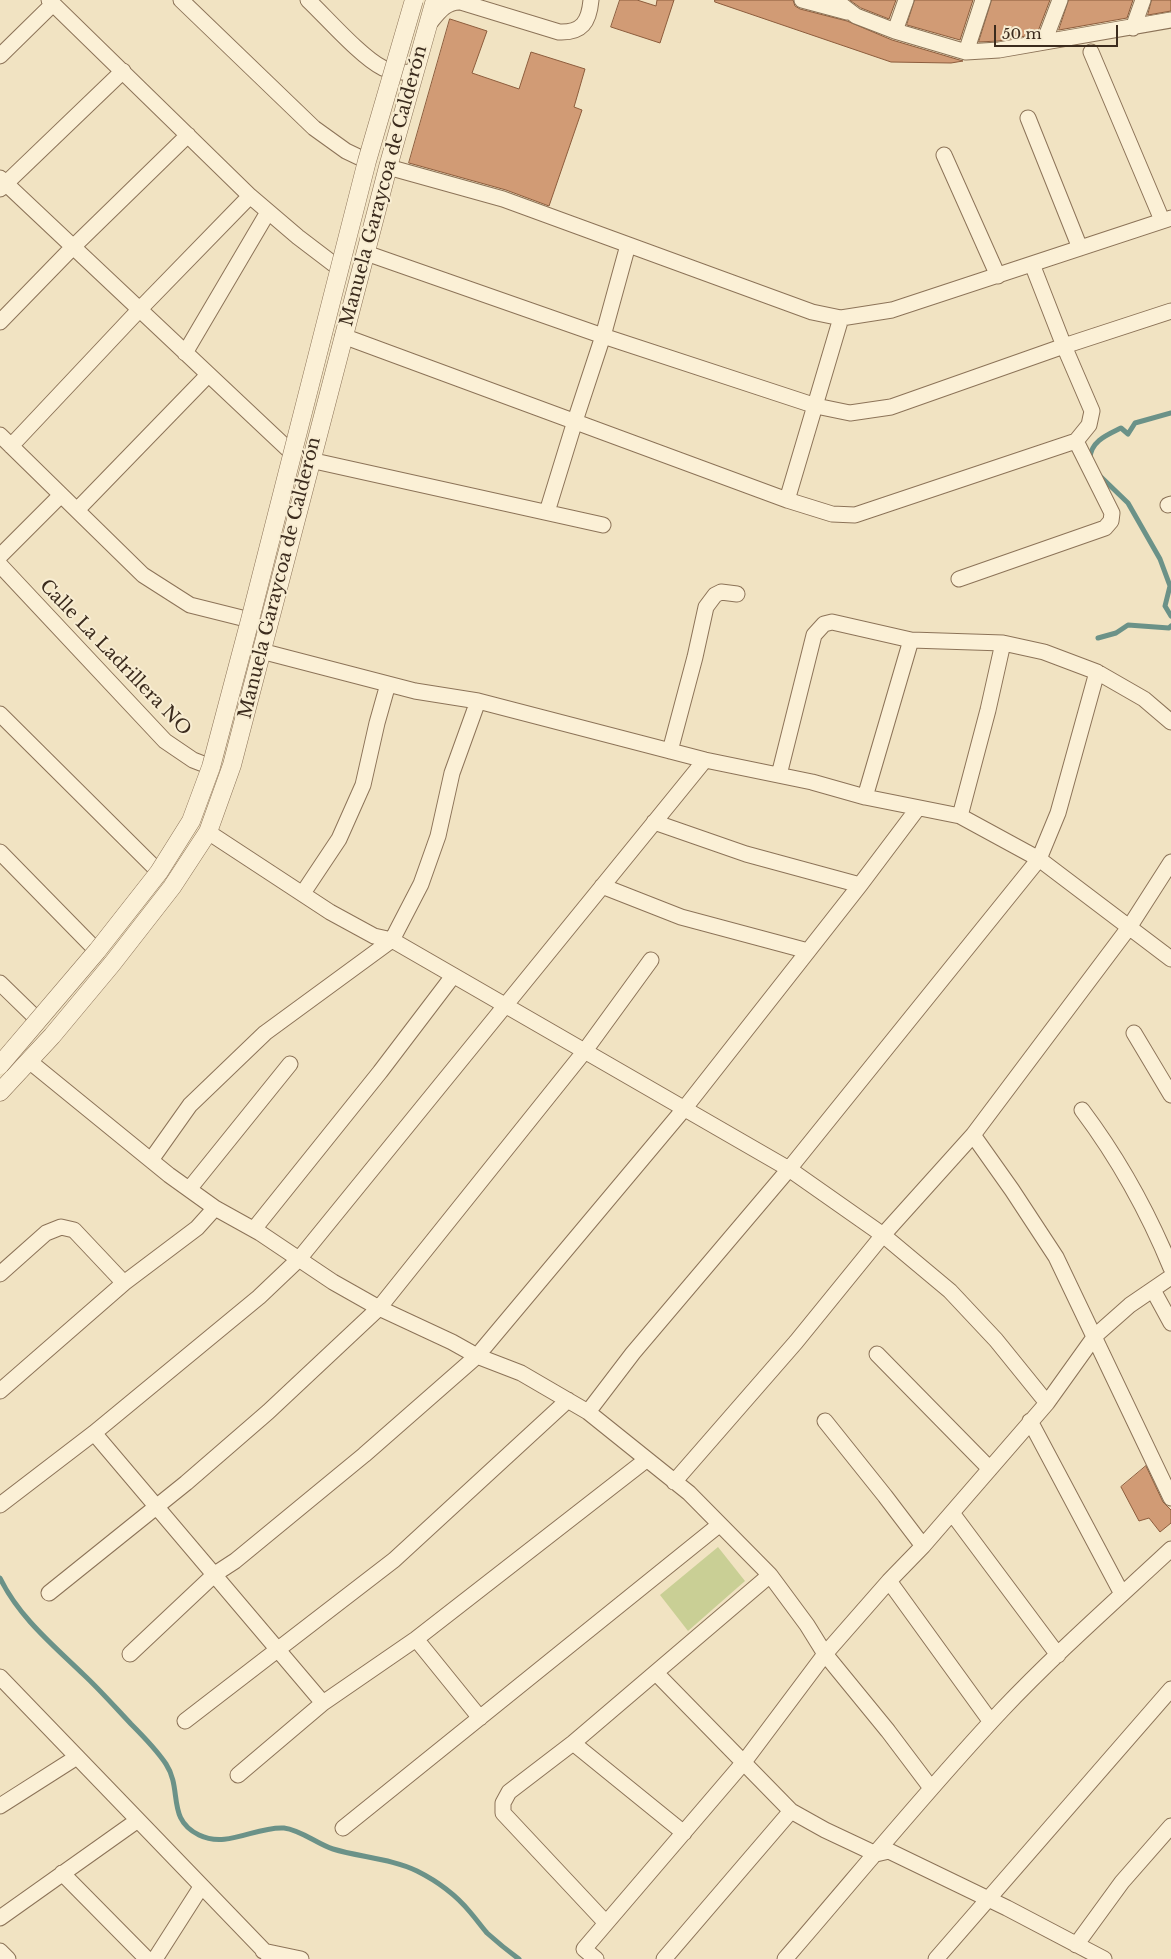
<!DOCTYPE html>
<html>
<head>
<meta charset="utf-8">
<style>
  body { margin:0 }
  #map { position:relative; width:1171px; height:1959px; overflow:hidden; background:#f1e3c2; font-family:"Libre Baskerville",serif }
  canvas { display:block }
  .scale { position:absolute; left:994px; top:25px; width:124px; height:22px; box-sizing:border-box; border:2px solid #3b2b1d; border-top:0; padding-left:6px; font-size:15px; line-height:18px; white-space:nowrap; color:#3b2b1d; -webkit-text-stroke:4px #f8edd2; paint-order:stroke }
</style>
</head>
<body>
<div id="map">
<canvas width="1171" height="1959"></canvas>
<div class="scale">50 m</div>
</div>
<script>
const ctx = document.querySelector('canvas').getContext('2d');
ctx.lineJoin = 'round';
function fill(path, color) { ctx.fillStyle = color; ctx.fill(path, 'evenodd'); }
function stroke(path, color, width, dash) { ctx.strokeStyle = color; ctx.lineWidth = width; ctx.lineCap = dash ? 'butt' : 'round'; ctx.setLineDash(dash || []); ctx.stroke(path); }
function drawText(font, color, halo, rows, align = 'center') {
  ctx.font = font + ' "Libre Baskerville",serif'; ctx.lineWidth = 4; ctx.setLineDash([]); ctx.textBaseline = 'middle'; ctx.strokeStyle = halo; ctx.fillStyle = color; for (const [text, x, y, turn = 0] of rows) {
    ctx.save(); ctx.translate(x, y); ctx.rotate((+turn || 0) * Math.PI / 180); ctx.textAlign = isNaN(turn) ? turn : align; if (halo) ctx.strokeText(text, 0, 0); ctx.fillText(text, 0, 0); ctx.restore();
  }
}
const green = new Path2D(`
  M718,1547l27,34 -57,50 -28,-36z`);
const stream = new Path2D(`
  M1090,458c1,-17 17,-23 31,-30l7,6 7,-11 36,-10
  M1100,476l28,27 32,56 10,27 -5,20 6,10
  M1098,638l18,-5 12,-8 41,3 2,-2
  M0,1578c19,39 53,67 84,97 16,15 31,32 47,49 12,12 25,25 35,40 17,26 0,55 33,71 28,14 57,-9 85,-7 17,2 33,16 49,21 26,8 60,10 84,22 20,10 39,24 53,41 6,7 11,14 17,21 10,9 21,18 32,26`);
const building = new Path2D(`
  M620,0h17l19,6 1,-6h17l-14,43 -49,-16z
  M715,0h78l2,6 5,3 47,12 45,19 71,21 -12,2 -60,-1 -176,-60z
  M850,0h46l-7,19 -28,-11z
  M915,0h58l-13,40 -53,-15z
  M992,0h58l-13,34 -39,7 -19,1z
  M1069,0h64l-6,18 -68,12z
  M1152,0h19v11l-23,4z
  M450,19l37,12 -15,42 47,16 12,-37 54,17 -11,38 8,3 -33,96 -43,-16 -97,-27z
  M1146,1466l17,36 8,8v13l-11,9 -11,-14 -10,3 -18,-34z`);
const minor = new Path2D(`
  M49,0l201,196 48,41 42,32
  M181,0l133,128 32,23 21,10
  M308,0c18,17 54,58 75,68 10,4 20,4 31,5
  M802,0l45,12
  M835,0l21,16 39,15 71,21 33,-2 172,-30
  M429,24c9,-11 17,-23 32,-22l98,30c23,1 30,-10 32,-32
  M1133,28l10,-28
  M895,31l11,-31
  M1044,42l16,-42
  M966,52l17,-52
  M1091,52l71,168
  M0,56l53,-52
  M1028,118l52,130
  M944,155l54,121
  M388,167l115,32 309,113 29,6 51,-8 279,-92
  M0,178l292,275
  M0,189l123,-118
  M366,253l237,83 213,70 34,7 41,-6 173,-61 107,-35
  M0,322l72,-74 116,-113
  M343,336l444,164 45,14 23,1 221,-74
  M185,353l83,-141
  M0,435l143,140 47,30 60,15
  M11,446l128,-136 111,-114
  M310,460l293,65
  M787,500l54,-182
  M1168,505l3,-1
  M77,510l131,-135
  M547,512l28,-91 28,-85 25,-91
  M0,556l61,-61
  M0,565l165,176 28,19 18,7
  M959,579l146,-51 6,-7 1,-8 -36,-72 13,-16 3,-14 -28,-65 -32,-82
  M261,651l154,40 63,10 227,59 107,22 53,15 95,19 79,43 132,100
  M0,714l159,158
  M670,751l25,-94 11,-50 9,-12 6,-3 16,2
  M779,775l35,-140 10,-11 8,-2 79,18 92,3 41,9 53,20 47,27 27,23
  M865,797l46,-157
  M960,816l28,-106 15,-67
  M654,822l92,32 114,31
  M208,832l122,80 44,24 18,4 397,229 94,66 67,56 46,49 51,63
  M0,852l97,99
  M602,886l79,31 127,34
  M303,893l36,-54 24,-54 14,-62 11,-39
  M0,983l38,37
  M1134,1033l37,62
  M29,1061l140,114 46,33 45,25 73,49 46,26 73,34 25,14 44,17 67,39 101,81 81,82 37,50 18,29 63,77 43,57
  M1082,1110c36,48 66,102 89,158
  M973,1135l39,55 44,67 115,241
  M151,1160l39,-55 75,-72 127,-93 29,-56 17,-48 14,-63 26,-72
  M190,1188l100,-124
  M254,1229l126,-157 73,-96
  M0,1274l46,-41 15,-6 13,3 50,53
  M1153,1290l18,33
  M877,1354l113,115
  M0,1391l124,-108 73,-55 18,-20
  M588,1412l45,-59 156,-184 250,-310 19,-46 39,-141
  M825,1421l60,75 38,50
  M1030,1421l92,173
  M94,1433l229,270
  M674,1482l122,-140 87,-107 90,-100 157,-209 41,-64
  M0,1505l94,-72 165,-136 40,-38 406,-499
  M952,1513l106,142
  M889,1581l102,141
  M49,1593l137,-110 82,-71 111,-104 205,-256 67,-92
  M416,1639l64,79
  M130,1654l85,-80 20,-13 129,-106 113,-99 207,-247 176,-224 58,-77
  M656,1673l135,138 34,19 51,24 13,-3 118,57 97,51
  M0,1677l272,282
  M185,1721l209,-161 174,-160
  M573,1743l111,90
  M238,1775l85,-72 93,-64 230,-179
  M0,1806l77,-49
  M343,1828l376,-303
  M62,1873l85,86
  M0,1918l138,-98
  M606,1923l-103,-110v-10l6,-11 64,-49 197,-168
  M1076,1945l46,-63 49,-56
  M0,1951l8,8
  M263,1951l38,8
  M155,1959l46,-72
  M596,1959l-12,-10 160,-187 81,-108 64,-73 34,-35 124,-143 48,-67 35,-31 41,-28
  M664,1959l127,-148
  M785,1959c72,-83 141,-168 216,-248 54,-57 113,-109 170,-162
  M936,1959l235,-270`);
const tertiary = new Path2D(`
  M0,1092l52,-56 60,-72 60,-77 36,-55 24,-67 156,-598 47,-167`);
const tertiaryBridge = new Path2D(`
  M0,1065l97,-114 62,-79 32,-51 20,-54 39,-147 117,-459 47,-161`);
const streetNames = [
  ["Manuela Garaycoa de Calderón",384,186,-75],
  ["Manuela Garaycoa de Calderón",280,578,-76],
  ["Calle La Ladrillera NO",115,658,46]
];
fill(green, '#c9cf95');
stroke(stream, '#6b9288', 5);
fill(building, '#d19b75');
stroke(building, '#8c5c3c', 1);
stroke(minor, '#8c7358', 17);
stroke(tertiary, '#8c7358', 19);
stroke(minor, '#fbf0d6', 15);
stroke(tertiary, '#fbf0d6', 18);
stroke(tertiaryBridge, '#8c7358', 19, []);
stroke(tertiaryBridge, '#fbf0d6', 18);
drawText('18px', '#3b2b1d', '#f8edd2', streetNames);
</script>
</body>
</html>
